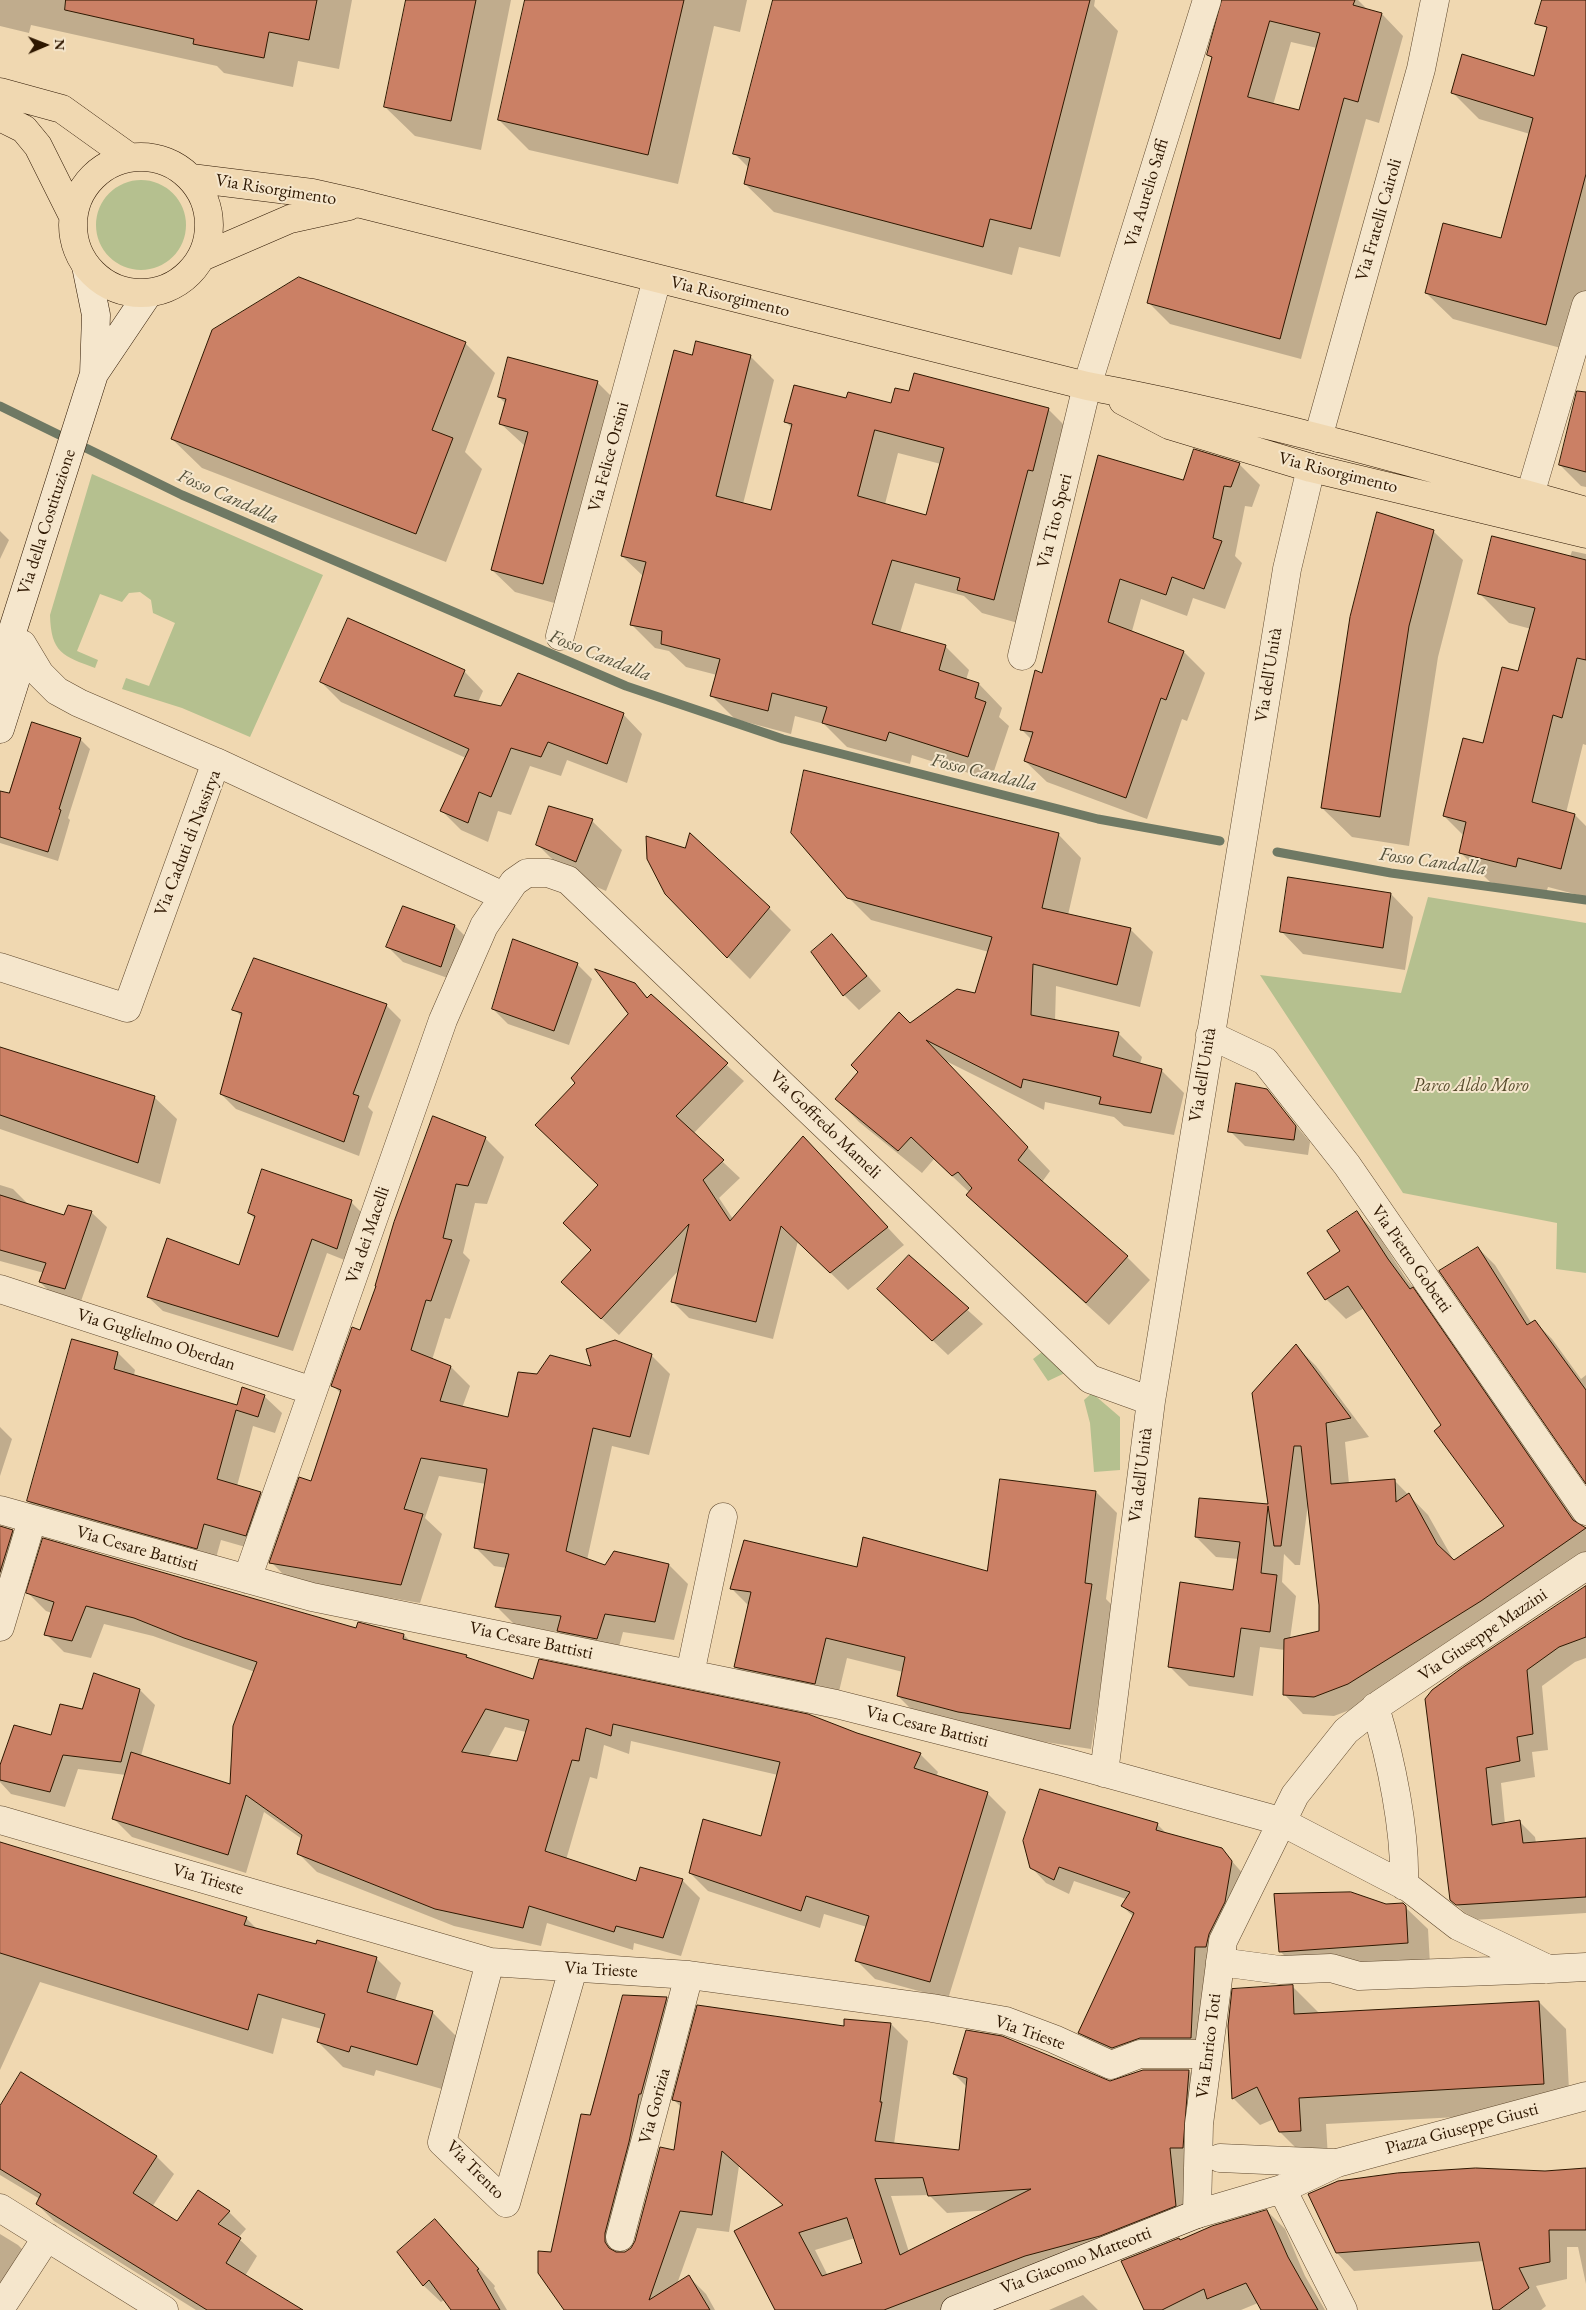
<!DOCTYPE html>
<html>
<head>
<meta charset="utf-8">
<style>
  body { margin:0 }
  #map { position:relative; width:1586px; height:2310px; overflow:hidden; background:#f0d8b1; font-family:"EB Garamond",serif }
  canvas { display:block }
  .north { position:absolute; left:20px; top:20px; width:50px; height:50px; -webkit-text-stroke:4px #f5e6cc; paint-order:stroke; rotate:89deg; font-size:14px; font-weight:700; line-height:20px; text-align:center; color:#2e1700 }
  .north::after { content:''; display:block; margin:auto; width:18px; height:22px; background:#2e1700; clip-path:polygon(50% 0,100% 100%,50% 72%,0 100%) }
</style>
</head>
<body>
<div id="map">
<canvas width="1586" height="2310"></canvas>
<div class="north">N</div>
</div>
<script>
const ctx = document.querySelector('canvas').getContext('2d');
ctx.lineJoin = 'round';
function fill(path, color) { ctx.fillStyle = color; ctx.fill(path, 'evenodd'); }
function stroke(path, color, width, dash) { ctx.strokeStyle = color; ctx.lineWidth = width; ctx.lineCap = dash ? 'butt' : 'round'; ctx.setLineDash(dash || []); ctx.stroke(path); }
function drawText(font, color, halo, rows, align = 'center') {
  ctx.font = font + ' "EB Garamond",serif'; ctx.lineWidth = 4; ctx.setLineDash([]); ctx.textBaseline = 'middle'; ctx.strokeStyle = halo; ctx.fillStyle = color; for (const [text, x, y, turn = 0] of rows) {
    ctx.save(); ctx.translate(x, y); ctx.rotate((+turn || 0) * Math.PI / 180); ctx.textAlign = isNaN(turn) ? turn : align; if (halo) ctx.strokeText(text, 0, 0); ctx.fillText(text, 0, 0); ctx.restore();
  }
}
const green = new Path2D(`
  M96 225a45 45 0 1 1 90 0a45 45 0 1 1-90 0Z
  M92,474l231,101 -73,162 -68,-29 -60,-19 4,-11 23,8 26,-63 -22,-10 -2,-13 -11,-8 -11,1 -7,9 -22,-8 -23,57 21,9 -3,8c-32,-12 -44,-15 -45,-53z
  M1428,897l158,26v350l-30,-4 1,-46 -154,-30 -143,-218 141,18z
  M1042,1352l25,20 -19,9 -15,-22z
  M1092,1393l28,24v53l-26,2 -4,-49 -6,-23z`);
const shadow = new Path2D(`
  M0,0h352l-13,69 -41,-8 -5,26 -69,-14 -7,-7 -186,-41 -2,8 -29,-7z
  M407,0h104l-30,150 -66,-14 -30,-29z
  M527,0h220l-7,32 -26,-6 -36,158 -149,-34 -30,-30z
  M774,0h321l-1,6 24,25 -58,226 -41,-10 -7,28 -238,-63 -29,-28 4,-16 -15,-15z
  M1224,0h134l11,11 13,3 21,22 -24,87 -13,-4 -65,240 -131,-35 -22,-22 65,-243 -4,-4zM1291,42l26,6 -17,64 -27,-7z
  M1581,0h5v299l-14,52 -119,-32 -27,-26 76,-53 28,-106 -51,-15 -27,-27 83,-15z
  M465,343l30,30 -30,79 17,17 -36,93 -244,-94 -30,-29z
  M693,356h57l24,24 -31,124 29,7 20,-83 -6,-6 61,-22 45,5 18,-12 138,16 24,24 -54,190 -36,-10 -18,-17 -49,-13 -15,50 45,13 24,24 -3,10 13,4 23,24 -3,9 10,9 -18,54 -79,-25 -2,9 -63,-17 -23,-23 -29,-8 -4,18 -56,-15 -24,-24 6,-20 -31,-8 -17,-16 -14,-3 -24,-24 12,-48 -21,-20zM898,453l43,11 -14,52 -42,-12z
  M598,383l22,22 -55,201 -50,-14 -23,-22 34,-123 -25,-23 5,-20 -7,-7z
  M1586,407v80l-5,-1 -21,-21z
  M1239,464l21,21 -8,22 -7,-1 -10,50 7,7 -17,46 -32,-11 -6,18 -46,-17 -9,32 52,21 21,21 -18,48 -5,-2 -35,100 -100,-37 -22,-21 7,-21 -11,-11 21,-55 142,-192z
  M0,531l9,9 -9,19z
  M1433,531l30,29 -25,97 -29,189 -57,-9 -30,-29z
  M1572,551l14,3v191l-3,-1 -17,69 9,2 11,11v71l-38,-10 -3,9 -55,-14 -30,-30 4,-16 -20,-20 40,-71 35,-72 12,-44 -22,-6 -30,-30 91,-36z
  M464,671l19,20 -5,11 23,5 122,7 19,20 -15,49 -60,-23 -6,16 -31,-10 -19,49 -13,-4 -10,31 -27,-12 -19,-19 24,-53 -125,-56 -20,-20z
  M80,739l10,10 -22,69 2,2 -12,41 -58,-18v-51l10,3z
  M592,821l30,29 -16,41 -39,-17 -30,-30z
  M1058,834l23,24 -13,57 62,14 23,23 -13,55 -84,-21 -1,35 64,13 23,23 -2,7 21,6 23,23 -10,42 -50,-9 -10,-9 -69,-15 -1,8 -100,-50 106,111 -8,11 85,75 23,23 -41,45 -118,-107 -23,-23 2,-2 -36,-34 -12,14 -63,-51 -22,-23 73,-74 66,-30 13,-43 -118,-32 -23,-23z
  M1391,894l22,23 -8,53 -102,-16 -22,-23z
  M404,908l51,18 15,15 -14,40 -53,-19 -15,-15z
  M769,908l22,22 -41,49 -22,-22z
  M832,935l49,56 -22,19 -15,-15z
  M577,964l15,15 -23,66 -61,-21 -15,-15z
  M635,984l13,14 3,-2 93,85 -51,53 47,44 -21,20 14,21 87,-64 84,90 -56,45 -50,-49 -25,98 -84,-21 -17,-17 7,-31 -60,65 -39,-36 13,-49 6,-64 -23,-103 54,-69z
  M386,1005l15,15 -33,87 5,5 -14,44 -123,-47 -15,-15 21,-77 -8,-8z
  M0,1048l154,49 23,22 -17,65 -160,-55z
  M1266,1090l44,52 -2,13 -63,-9 -15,-15z
  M485,1138l19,19 -17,47 -12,-1 -12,50 7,7 -20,59 -5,-1 -13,42 19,7 19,19 -8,22 47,11 29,-44 55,-7 58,-13 19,19 -21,81 -37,-9 -25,114 19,7 9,-15 54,13 19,19 -14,56 -51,-8 -7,26 -38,-8 -19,-18 -43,-6 -19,-19 10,-39 -13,-2 -19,-19 11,-63 -47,-8 -14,42 17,16 -22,69 -130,-22 -19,-19 41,-79 29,-89 -8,-9 28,-54z
  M0,1185l13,4 16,16 36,11 4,-10 23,7 15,14 -27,77 -25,-7 -15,-15 4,-9 -44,-12z
  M351,1202l15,15 -14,46 -25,-10 -34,98 -130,-40 -15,-14 91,-30 16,-48 -6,-6z
  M1356,1213l20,19 31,48 25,29 151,218h3v34l-218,142 -34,13 -31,-2 -19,-20 1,-44 -25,-3 -7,49 -64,-10 -20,-20 65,-75 5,-32 -23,-2 -20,-20 4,-38 69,7 27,-160 20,20 53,71 -24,5 4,42 45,-4 34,35 26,46 52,-35 -63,-100 -79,-118 -18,11 -20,-20 -17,-26 33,-21zM1308,1504l12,101 1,27 -31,7 6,-43 -14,-14 2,-28 11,11h5z
  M1478,1248l17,17 37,59 3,-2 17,17 29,40 5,-4v106z
  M909,1257l74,67 -35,31 -54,-51z
  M73,1340l45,13 17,17 -1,5 104,31 26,-10 18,17 -7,20 -22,-7 -16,60 23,7 17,17 -14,42 -42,-12 -7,25 -169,-47 -17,-17z
  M0,1427l12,12 -12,37z
  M1096,1492l21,21 -11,86 7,7 -22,143 -111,-17 -61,-15 -21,-21 5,-24 -56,-14 -11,46 -80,-16 -21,-21 14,-61 -17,-17 126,-20 130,4z
  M0,1528l12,4 19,19 -31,78z
  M1586,1587v71l-11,4 -33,24 6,64 -16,2 3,25 -34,6 4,41 15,-2 15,15 1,6 50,-4v74l-113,7 -22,-20 -25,-201z
  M28,1593l376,42 7,7 55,14 4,4 63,20 323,54 64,20 18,18 -2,5 51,16 19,19 -58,187 -73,-20 -18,-18 10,-34 -43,-13 -4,14 -112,-37 -18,-18 72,-35 16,-63 -147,-34 -2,13 -25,-9 -7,34 -7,-2 -24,83 71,23 45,-3 18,18 -19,58 -47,-13 -1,7 -86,-27 -6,23 -87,-20 -137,-54 -18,-18 3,-15 -38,-27 -18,61 -114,-36 -18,-18 12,-44 -48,-6 -13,38 -54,-13 -11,-12v-13l52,-32 31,-26 12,-36 45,15 15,15 -14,51 91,30 23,-114 -102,-36 -49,-12 -13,34 -27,-6 -18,-18 6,-21 -6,-2zM505,1727l21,5 -9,30 -29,-4z
  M1157,1824l11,11 53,14 25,28 -41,176 -78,9 -32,-15 -15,-14 54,-116 -12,-11 4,-7 -52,-18 -5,13 -23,-11 -15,-16z
  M0,1844l246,74 12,12 59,16 59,12 25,25 -6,18 37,11 25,25 -15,52 -66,-19 -2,6 -31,-9 -25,-25 4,-13 -40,-11 -9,36 -233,-72 -40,88z
  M1386,1905l19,2 23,22 2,36 -128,9 -22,-23z
  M1292,1986l28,28 219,-12 27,27 4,82 -244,13 2,34 -21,1 -27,-27 -6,-13 -14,6 -27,-27z
  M666,1999l17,17 -61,237 10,-4 43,-98 6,-44 -7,-7 171,-72 46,-4 17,17 -14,103 66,8 7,-65 -13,-13 156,8 79,-11 17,17 -14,135 -247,87h-167l6,-104 -45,-40 -10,66 -32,-4 -20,56 12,-7 17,17 9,16h-150l-13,-57 39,-136zM929,2195l18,18 46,-3 -84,42 -18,-56zM855,2238l9,26 -36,12 -13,-26z
  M21,2074l136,83 17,17 -22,33 26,15 51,-10 17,17 -8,9 19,18 -12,20 48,34h-97l-142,-89 -17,-17 3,-5 -40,-24v-66z
  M1586,2170v114l-8,-37h-11v32l-31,7 10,20 -5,4h-47l-10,-49 -130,10 -17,-18 208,-81z
  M1267,2211l18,18 20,47 20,34h-63l-4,-7 -17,7h-96l36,-69z
  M435,2221l60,65 -1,2 13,22h-54l-8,-11 -4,3 -17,-16 -25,-34z
  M0,2234l18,11 19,19 -37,46z
  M1083,2295l15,15h-49z`);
const stream = new Path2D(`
  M0,406l182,89 444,191 157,53 315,80 122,22
  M1277,852l114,21 195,27`);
const building = new Path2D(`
  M66,0h251l-8,40 -40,-8 -5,26 -71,-14 1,-5 -129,-29z
  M406,0h70l-25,121 -67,-14z
  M525,0h159l-36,155 -150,-35z
  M773,0h317l-59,229 -41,-10 -7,28 -239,-63 6,-26 -17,-4z
  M1222,0h133l-2,5 29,8 -24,89 -14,-4 -64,241 -133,-36 65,-246 -5,-2zM1270,21l50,12 -21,77 -51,-13z
  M1542,0h44v174l-40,151 -121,-32 18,-70 58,15 32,-120 -82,-25 11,-39 72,22 13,-49 -12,-3z
  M299,277l167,65 -34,88 21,8 -37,96 -245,-95 41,-109z
  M696,341l55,14 -35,141 55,14 21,-86 -8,-2 10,-37 52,13 2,-6 43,11 4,-15 14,3 5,-18 135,35 -16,63 -5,-1 -34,130 -37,-10 3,-12 -68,-18 -20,64 74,21 -7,25 40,13 -4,15 11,4 -18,55 -79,-25 -3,9 -64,-18 5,-16 -55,-14 -4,18 -58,-15 10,-37 -59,-15 1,-13 -32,-6 16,-63 -25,-6 53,-206 18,5zM875,430l69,18 -18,67 -68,-19z
  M508,357l90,24 -55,203 -52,-14 37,-138 -29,-8 7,-25 -8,-2z
  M1577,391l9,1v80l-27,-7z
  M1194,449l46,14 -9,24 -7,-1 -11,52 9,3 -18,48 -32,-12 -6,18 -46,-16 -12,43 76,29 -18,49 -5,-2 -35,100 -102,-37 9,-29 -13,-2 15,-60 7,3 56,-218 85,25z
  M1377,512l57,18 -25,96 -29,191 -59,-9 29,-191z
  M1492,536l94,24v100l-9,-2 -15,60 -9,-3 -21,87 43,12 -14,55 -43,-11 -2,9 -57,-14 7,-31 -23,-6 20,-78 20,5 19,-76 16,4 17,-63 -57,-14z
  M348,618l117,52 -11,26 47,10 17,-33 106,40 -17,51 -59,-22 -7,15 -30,-9 -20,49 -12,-5 -11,31 -28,-12 29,-62 -149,-67z
  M32,722l49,16 -22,71 2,1 -13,42 -48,-15v-46l9,2z
  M804,770l255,63 -17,75 89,20 -14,57 -84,-21 -2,51 88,17 -6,24 49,13 -11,44 -52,-9 2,-7 -78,-18 -2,9 -95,-48 102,107 -10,13 110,96 -42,47 -120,-108 6,-7 -14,-16 -6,4 -41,-39 -13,14 -63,-52 23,-27 -7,-7 48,-53 11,11 47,-34 18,4 17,-56 -145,-39 -56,-65z
  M549,806l44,13 -17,43 -40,-17z
  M690,833l80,74 -43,51 -62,-64 -18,-35 -1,-23 39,12z
  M1288,877l103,16 -8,55 -103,-16z
  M403,906l52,19 -14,42 -55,-20z
  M832,934l35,42 -24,20 -32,-44z
  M513,939l65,24 -24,68 -62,-22z
  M254,958l133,46 -34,90 6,2 -15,46 -124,-48 22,-81 -10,-3z
  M595,969l40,14 12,15 4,-4 77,69 -52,53 48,44 -21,20 27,41 73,-85 85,91 -58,46 -49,-47 -25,96 -85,-20 18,-78 -88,95 -40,-37 30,-32 -28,-27 35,-38 -63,-60 40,-42 -4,-5 57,-64z
  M0,1047l155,49 -17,67 -138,-48z
  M1236,1083l31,6 29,37 -2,14 -66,-8z
  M433,1116l53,21 -18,49 -12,-2 -13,54 9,2 -21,61 -5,-1 -15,50 40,16 -11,35 68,16 10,-45 19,2 13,-19 41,11 -5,-17 29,-9 37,14 -22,83 -37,-9 -27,123 39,14 9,-14 55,13 -14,58 -50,-8 -8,25 -40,-8 4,-15 -66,-9 14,-53 -35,-6 13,-79 -66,-11 -17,51 19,5 -22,71 -132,-22 30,-86 12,4 30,-91 -10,-4 21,-59 8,3 16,-44h-1l19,-64z
  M262,1169l90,31 -15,49 -25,-10 -34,98 -131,-40 20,-59 72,27 16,-49 -7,-3z
  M0,1195l64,20 4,-10 24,6 -27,78 -26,-7 7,-19 -46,-13z
  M1357,1211l31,48 22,30 3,-2 160,233 13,8 -105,73 -133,83 -34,13 -31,-2 1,-56 35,-8v-26l-18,-159h-7l-13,100h-7l-6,-40 -7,67 16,2 -7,57 -29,-4 -7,49 -66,-10 12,-85 53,8 7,-48 -45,-5 4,-39 69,6 -16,-111 44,-49 55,74 -25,5 5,61 64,-5 1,23 13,-9 28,51 17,16 50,-34 -70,-95 7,-6 -93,-139 -23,14 -18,-27 33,-22 -13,-20z
  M1478,1247l49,78 8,-5 51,70v94l-147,-213z
  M909,1255l60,53 -37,33 -55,-52z
  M72,1339l46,13 -4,17 123,36 5,-18 23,8 -7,22 -22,-7 -19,69 44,13 -15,44 -42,-12 -7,25 -170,-48z
  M1000,1479l96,12 -11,92 7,1 -22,145 -112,-17 -61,-16 8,-39 -79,-19 -11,46 -81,-17 17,-75 -21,-3 14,-49 113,27 6,-30 124,34z
  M0,1526l13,4 -13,42z
  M43,1538l313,90 2,-6 46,12 -1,5 64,16 -1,2 67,22 6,-20 269,55 49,19 64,20 -7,15 74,24 -58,190 -75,-21 14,-45 -63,-20 -5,15 -112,-38 14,-54 58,17 19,-74 -167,-38 -2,12 -25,-8 -7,33 -7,-1 -27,91 91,30 4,-14 43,12 -20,59 -47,-12 -2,6 -85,-26 -6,22 -88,-19 -138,-55 5,-19 -56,-40 -18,60 -116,-36 19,-67 99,32 3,-58 24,-64 -73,-24 -50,-20 -48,-12 -14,35 -28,-6 10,-33 -28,-9zM486,1709l43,11 -12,41 -55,-9z
  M1586,1586v51l-27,10 -32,23 6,64 -16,3 3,24 -34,7 6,57 28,-5 3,23 63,-5v59l-130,8 -6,-5 -25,-201 7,-9 30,-22z
  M94,1673l46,16 -19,73 -58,-7 -13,37 -50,-12v-15l14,-40 37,10 9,-31 22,5z
  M1040,1789l118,34 -2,7 66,18 10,13 -7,41 -16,32 -3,13h-11l-4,91h-51l-28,10 -34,-15 56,-120 -13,-7 9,-14 -71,-25 -5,13 -24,-12 -7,-27z
  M0,1842l247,75 -3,8 72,19 1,-4 60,17 -10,35 66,19 -16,54 -66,-19 -2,6 -32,-10 8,-28 -67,-20 -10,36 -248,-77z
  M1351,1892l35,12 17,-1 3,3 2,37 -129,9 -5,-58z
  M1293,1985l1,29 245,-13 5,83 -245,14 2,33 -22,1 -22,-45 -25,12 -4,-73 4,-37z
  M623,1995l44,2 -26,97h-2l-10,48 -24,91v9l4,6 7,4h9l6,-4 4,-7 25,-94 14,3 7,-48 -9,-2 25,-95 147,21v-7l47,4 -11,79h2l-7,39 84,9 8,-72 -14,-4 13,-44 36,6 108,45 33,-11h46l-6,78h-13l6,58 -76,30 -75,20 -141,54h-109l-41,-79 49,-26 -61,-54 -10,64 -32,-4 -31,89 40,-25 21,35h-146l-26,-37v-22l13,1 30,-138 9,1zM923,2178l5,18 103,-7 -131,66 -25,-76zM847,2218l15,45 -40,13 -23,-43z
  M21,2072l136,84 -24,37 44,28 21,-31 32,21 -12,13 23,14 -15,25 77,47h-96l-171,-106 5,-10 -41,-25v-63z
  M1476,2168l69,3 41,-3v62h-37l1,32 -31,6 10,20 -30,22h-6l-14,-68 -143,11 -28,-59 30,-13 59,-8z
  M1267,2210l21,47 30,53h-57l-15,-27 -39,16 -3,-10 -42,21h-18l-23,-49 58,-23 1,2 32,-14z
  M435,2219l44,50 -2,1 23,40h-49l-22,-30 -6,6 -26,-34z`);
const street = new Path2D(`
  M1318,438l103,-369 14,-69
  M1530,495l56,-190
  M560,636l97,-357
  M22,644l18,30 17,17 22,12 137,59 287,134
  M1022,656l65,-270 120,-386
  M0,967l127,41 89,-246
  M1210,1035l55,26 82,104 239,346
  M0,1289l313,102
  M0,1510l312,87 524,107 229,58 215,59 129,67 49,38 90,43 38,-2
  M1586,1566l-206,138 -34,27 -51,64 -72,146 -24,183 -2,90 85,-25 55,-26 249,-67
  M247,1579l196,-559 41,-94 30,-44 13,-9h21l20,7 522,499 61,22
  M0,1627l32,-107
  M690,1674l33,-157
  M1375,1707c16,52 31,125 29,179
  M1104,1773l47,-372 136,-832 24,-101
  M0,1820l490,142 199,13 243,33 74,13 48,18 57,26 29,-11h67
  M490,1962l-48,180 64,61 67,-234
  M1220,1962l60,8 51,-2 28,8 185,-7
  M1220,2158l114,5
  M1282,2189l61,121
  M0,2208l164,102
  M620,2237l69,-262
  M0,2309l47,-72`);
const secondary = new Path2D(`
  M86,266l10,49 -2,59
  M0,670l94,-296 54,-80
  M0,729l18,-57 4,-25
  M955,2310l242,-96`);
const primary = new Path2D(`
  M0,92l62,17 67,48
  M0,117l24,12 14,17 35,70
  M73 225a68 68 0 1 1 136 0a68 68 0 1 1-136 0Z
  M191,178l121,15 49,11 726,182c169,31 334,79 499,125
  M202,257l88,-38 59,-13
  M1123,401l46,24 142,43 275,66`);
const streetNames = [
  ["Via Risorgimento",276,190,9],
  ["Via Aurelio Saffi",1147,193,-73],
  ["Via Fratelli Cairoli",1379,220,-74],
  ["Via Risorgimento",730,297,14],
  ["Via Felice Orsini",609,457,-75],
  ["Via Risorgimento",1338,473,14],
  ["Via Tito Speri",1055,521,-76],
  ["Via della Costituzione",47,522,-72],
  ["Via dell'Unità",1269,675,-81],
  ["Via Caduti di Nassirya",188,843,-69],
  ["Via dell'Unità",1203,1075,-81],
  ["Via Goffredo Mameli",825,1125,44],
  ["Via dei Macelli",368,1235,-71],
  ["Via Pietro Gobetti",1411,1259,55],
  ["Via Guglielmo Oberdan",156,1340,18],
  ["Via dell'Unità",1141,1475,-83],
  ["Via Cesare Battisti",137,1549,16],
  ["Via Giuseppe Mazzini",1483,1635,-34],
  ["Via Cesare Battisti",531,1641,12],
  ["Via Cesare Battisti",927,1727,14],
  ["Via Trieste",208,1880,16],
  ["Via Trieste",601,1970,3],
  ["Via Trieste",1030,2033,19],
  ["Via Enrico Toti",1209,2046,-83],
  ["Via Gorizia",655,2106,-75],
  ["Piazza Giuseppe Giusti",1462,2129,-15],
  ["Via Trento",475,2170,45],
  ["Via Giacomo Matteotti",1076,2261,-21]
];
const parkNames = [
  ["Parco Aldo Moro",1471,1086]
];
const waterNames = [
  ["Fosso Candalla",228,497,24],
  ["Fosso Candalla",600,656,22],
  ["Fosso Candalla",984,773,14],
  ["Fosso Candalla",1433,862,8]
];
fill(green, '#b5c08f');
fill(shadow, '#0003');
stroke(stream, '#6f7964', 9);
fill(building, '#cb8065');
stroke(building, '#2e1700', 1);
stroke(street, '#5e472c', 29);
stroke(secondary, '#2e1700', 29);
stroke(primary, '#2e1700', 29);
stroke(street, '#f5e6cc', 28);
stroke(secondary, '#f5e6cc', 28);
stroke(primary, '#f0d8b1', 28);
drawText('18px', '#2e1700', '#f5e6cc', streetNames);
drawText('italic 18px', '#564a2b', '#f5e6cc', parkNames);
drawText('italic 19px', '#54503a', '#f5e6cc', waterNames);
</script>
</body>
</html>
